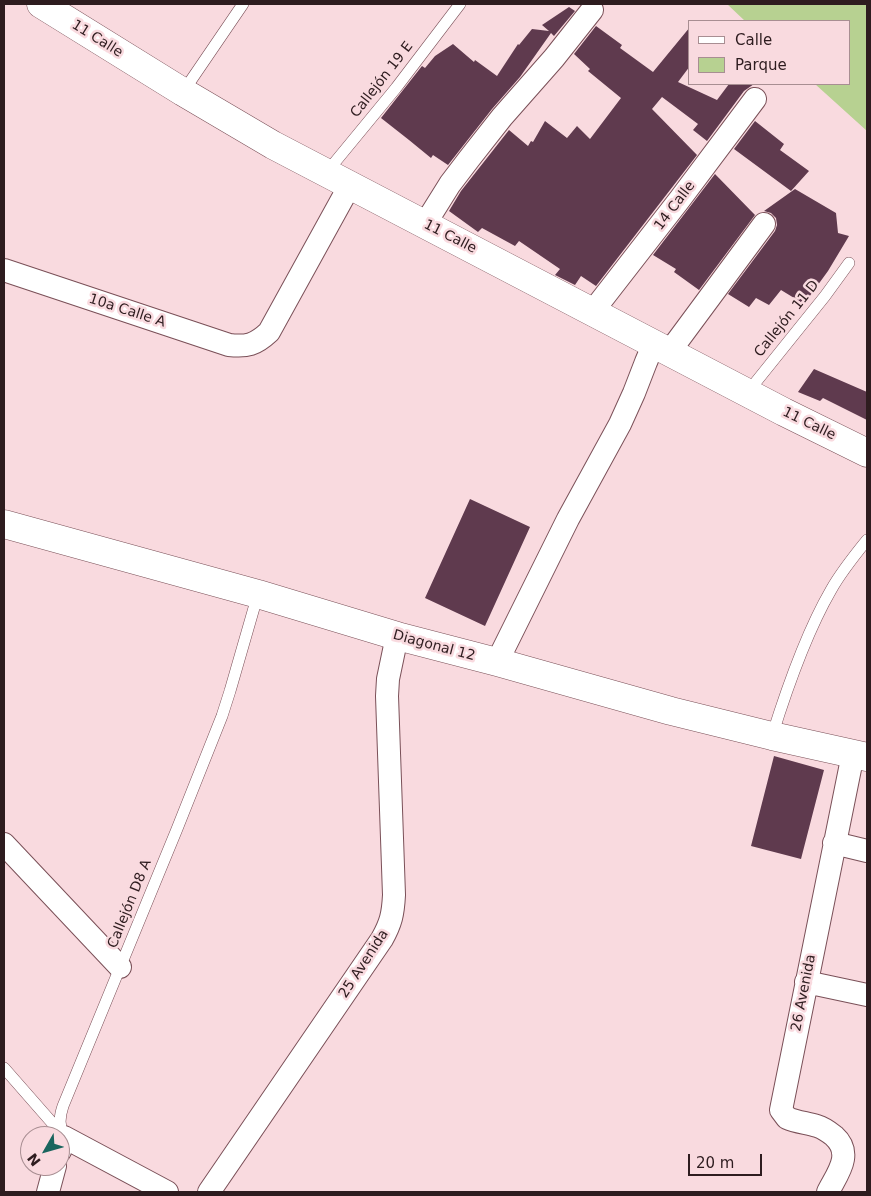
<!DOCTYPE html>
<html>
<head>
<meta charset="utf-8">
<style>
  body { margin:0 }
  #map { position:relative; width:871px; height:1196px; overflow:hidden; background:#f9dadf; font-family:"DejaVu Sans",sans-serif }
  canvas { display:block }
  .frame { position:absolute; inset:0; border:5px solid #2e1c1f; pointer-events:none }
  .legend { position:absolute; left:688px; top:20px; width:162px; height:65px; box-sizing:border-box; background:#f9dadf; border:1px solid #a88e92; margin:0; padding:6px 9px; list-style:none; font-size:15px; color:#2e1c1f }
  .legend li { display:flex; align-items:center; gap:10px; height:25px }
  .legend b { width:25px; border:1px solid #a88e92 }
  .north { position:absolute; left:20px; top:1126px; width:50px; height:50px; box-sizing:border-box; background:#f9dadf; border:1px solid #a88e92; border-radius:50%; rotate:232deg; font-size:14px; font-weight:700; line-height:20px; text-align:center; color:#2e1c1f }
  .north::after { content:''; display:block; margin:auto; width:18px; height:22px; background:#1a655e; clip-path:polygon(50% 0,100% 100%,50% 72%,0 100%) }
  .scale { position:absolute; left:688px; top:1154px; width:74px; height:22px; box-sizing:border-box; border:2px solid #2e1c1f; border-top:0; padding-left:6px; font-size:15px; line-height:18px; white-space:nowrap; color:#2e1c1f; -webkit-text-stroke:4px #f9dadf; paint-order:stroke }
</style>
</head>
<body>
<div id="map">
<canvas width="871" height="1196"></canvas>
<div class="frame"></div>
<ul class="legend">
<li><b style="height:6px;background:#fff"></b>Calle</li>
<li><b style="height:14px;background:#b7d191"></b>Parque</li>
</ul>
<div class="north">N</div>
<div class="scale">20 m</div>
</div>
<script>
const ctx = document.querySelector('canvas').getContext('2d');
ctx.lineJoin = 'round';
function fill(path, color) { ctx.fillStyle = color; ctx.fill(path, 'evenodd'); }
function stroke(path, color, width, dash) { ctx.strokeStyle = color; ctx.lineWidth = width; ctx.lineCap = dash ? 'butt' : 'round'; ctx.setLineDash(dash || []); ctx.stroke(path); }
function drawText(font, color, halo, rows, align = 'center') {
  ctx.font = font + ' "DejaVu Sans",sans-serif'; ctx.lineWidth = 5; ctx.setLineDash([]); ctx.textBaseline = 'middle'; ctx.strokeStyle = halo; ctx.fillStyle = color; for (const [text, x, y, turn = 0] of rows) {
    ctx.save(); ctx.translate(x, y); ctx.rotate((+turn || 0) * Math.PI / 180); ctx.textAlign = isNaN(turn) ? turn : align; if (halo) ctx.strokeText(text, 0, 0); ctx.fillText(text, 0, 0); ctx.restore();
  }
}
const green = new Path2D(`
  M727,4h140v127l-52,-47h35v-63h-105z`);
const building = new Path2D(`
  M569,7l6,4 -21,25 -3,-3 -31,44 -28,32 -44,56 -15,-10 -2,3 -22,-18 -28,-22 41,-52 3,2 10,-12 18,-12 21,18 1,-2 22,16 21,-32 1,1 13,-16 17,2 -7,-6z
  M596,26l26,19 -2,3 33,24 37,-45v39l-12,16 39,18 12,-16h25l-10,7 -37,50 -14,-11 5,-6 -36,-27 -10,12 45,46 -101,131 -15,-10 -6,9 -20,-10 5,-6 -41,-28 -4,5 -33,-18 -4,4 -29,-21 12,-20 48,-61 19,16 3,-5 2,1 12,-21 22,17 10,-12 13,13 31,-41 -33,-27 2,-2 -16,-15z
  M755,121l29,23 -4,6 29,21 -18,20 -57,-42z
  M715,174l40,41 -56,75 -25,-18 2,-3 -23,-14z
  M795,189l41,24 2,20 11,3 -21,35 -24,33 -23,-14 -12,15 -13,-7 -7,9 -21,-13 47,-63 2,-6 -1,-7 -5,-5 -7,-2z
  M814,369l53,23v28l-44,-22 -3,3 -22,-9z
  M470,499l60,28 -45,99 -60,-28z
  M774,756l50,14 -23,89 -50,-13z`);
const service = new Path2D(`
  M183,92l60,-88
  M326,173l70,-85 64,-84
  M747,393l78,-97 24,-33
  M772,736c15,-48 34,-103 59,-146 10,-18 23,-34 36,-50
  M4,1068l57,65
  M64,1137c-5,-11 -5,-19 -1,-31l114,-277 45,-113 8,-25 28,-97`);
const minor = new Path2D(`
  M425,224l25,-40 19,-25 33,-42 52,-59 38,-48
  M4,270l225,75c18,2 26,0 40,-13l81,-147
  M593,311l87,-112 75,-100
  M670,351l94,-127
  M497,662l71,-143 52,-95 14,-31 12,-31 8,-19
  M834,843l33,8
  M4,844l116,123
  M806,982l61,13
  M60,1151l4,-14 103,55
  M48,1192l7,-26
  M209,1192l173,-253c9,-16 11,-25 12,-44l-7,-199 1,-17 9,-43
  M828,1192c9,-18 26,-38 6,-56 -5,-4 -10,-8 -17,-10 -10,-3 -21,-4 -30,-8l-6,-8 72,-356`);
const tertiary = new Path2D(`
  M41,4l142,88 90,53 511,267 83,41`);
const secondary = new Path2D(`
  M4,524l254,70 139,42 100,26 174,49 101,25 95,21`);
const streetNames = [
  ["11 Calle",97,39,32],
  ["Callejón 19 E",382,80,-52],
  ["14 Calle",675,206,-53],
  ["11 Calle",450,237,27],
  ["10a Calle A",127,311,18],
  ["Callejón 11 D",787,319,-51],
  ["11 Calle",809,424,26],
  ["Diagonal 12",434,646,15],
  ["Callejón D8 A",130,904,-68],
  ["25 Avenida",364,964,-57],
  ["26 Avenida",804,993,-79]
];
fill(green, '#b7d191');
fill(building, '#5f3a4e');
stroke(service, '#7a5058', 12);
stroke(minor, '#7a5058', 24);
stroke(tertiary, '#7a5058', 29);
stroke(secondary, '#7a5058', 29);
stroke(service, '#fff', 11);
stroke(minor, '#fff', 22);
stroke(tertiary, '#fff', 28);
stroke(secondary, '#fff', 28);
drawText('14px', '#2e1c1f', '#f9dadf', streetNames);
</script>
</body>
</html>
